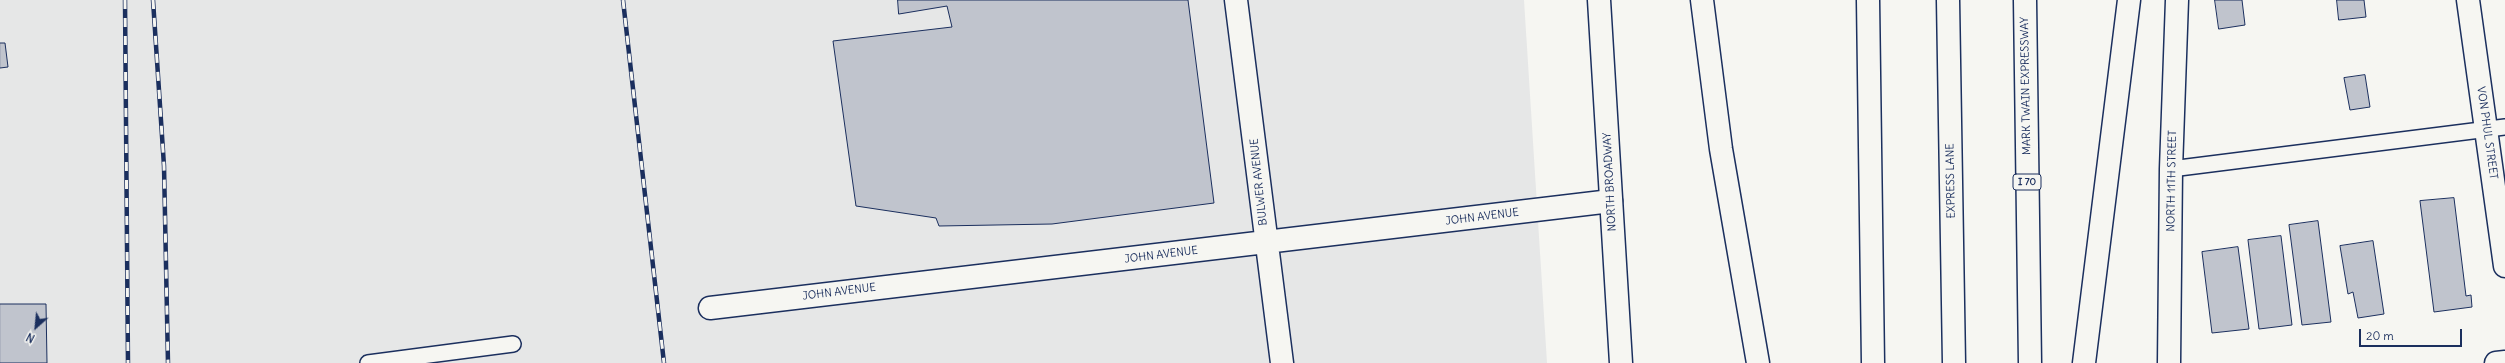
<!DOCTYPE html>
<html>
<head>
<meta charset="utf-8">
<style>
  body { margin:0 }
  #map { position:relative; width:2505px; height:363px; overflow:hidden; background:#f6f6f2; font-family:Delius,sans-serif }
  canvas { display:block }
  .north { position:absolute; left:16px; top:307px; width:40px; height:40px; -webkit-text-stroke:3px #f6f6f2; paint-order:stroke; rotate:207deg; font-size:11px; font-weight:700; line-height:16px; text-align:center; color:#1b2f5e }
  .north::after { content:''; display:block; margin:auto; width:14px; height:18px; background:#1b2f5e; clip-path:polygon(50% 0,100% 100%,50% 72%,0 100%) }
  .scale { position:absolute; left:2359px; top:329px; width:103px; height:18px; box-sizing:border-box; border:2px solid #1b2f5e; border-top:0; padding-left:5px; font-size:12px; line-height:14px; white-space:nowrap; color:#1b2f5e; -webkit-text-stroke:3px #f6f6f2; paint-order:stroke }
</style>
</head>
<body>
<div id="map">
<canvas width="2505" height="363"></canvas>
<div class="north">N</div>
<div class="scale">20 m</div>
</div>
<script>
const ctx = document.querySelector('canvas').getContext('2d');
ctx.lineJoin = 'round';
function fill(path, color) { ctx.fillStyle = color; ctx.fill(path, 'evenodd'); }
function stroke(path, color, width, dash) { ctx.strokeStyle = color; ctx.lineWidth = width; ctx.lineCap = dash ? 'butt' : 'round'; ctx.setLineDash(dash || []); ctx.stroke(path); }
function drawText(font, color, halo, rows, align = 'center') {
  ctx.font = font + ' Delius,sans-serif'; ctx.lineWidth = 4; ctx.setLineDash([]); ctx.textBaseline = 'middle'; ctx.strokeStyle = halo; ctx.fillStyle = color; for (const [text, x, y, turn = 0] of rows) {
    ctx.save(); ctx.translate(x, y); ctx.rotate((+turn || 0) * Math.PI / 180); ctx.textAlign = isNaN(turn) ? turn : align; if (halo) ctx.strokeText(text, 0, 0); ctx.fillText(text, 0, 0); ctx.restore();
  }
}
const built = new Path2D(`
  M0,0h1524l23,363h-1547z`);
const building = new Path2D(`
  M898,0h290l26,203 -162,21 -113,2 -3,-8 -80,-12 -23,-165 119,-14 -5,-21 -48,8z
  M2215,0h27l3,25 -26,4z
  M2337,0h27l2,17 -27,3z
  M0,43h5l3,24 -8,1z
  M2365,75l5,32 -20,3 -6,-32z
  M2454,198l12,98 5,-1 1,12 -38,5 -14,-111z
  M2318,221l13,101 -29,3 -13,-100z
  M2281,236l11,89 -33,4 -11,-89z
  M2373,241l11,73 -26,4 -5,-26 -5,2 -8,-48z
  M2238,247l11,82 -37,4 -10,-81z
  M0,304h46l1,59h-47z`);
const lane = new Path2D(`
  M2171,169l334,-42
  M368,363l145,-19`);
const street = new Path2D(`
  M1236,0l46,363
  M2468,0l37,266
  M710,308l901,-107
  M2169,363l2,-194 6,-169
  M2496,363l9,-1`);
const secondary = new Path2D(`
  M1599,0l22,363`);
const highway = new Path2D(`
  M1702,0l19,149 37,214
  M1868,0l5,363
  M1948,0l6,363
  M2025,0l5,363
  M2084,363l45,-363`);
const rail = new Path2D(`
  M125,0l3,363
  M153,0l11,166 4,197
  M623,0l41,363`);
const shields = [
  [2027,182,28]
];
const shieldNames = [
  ["I 70",2027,182]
];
const streetNames = [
  ["MARK TWAIN EXPRESSWAY",2026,86,-91],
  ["VON PHUL STREET",2487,133,82],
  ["EXPRESS LANE",1951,181,-91],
  ["NORTH 11TH STREET",2172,181,-89],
  ["BULWER AVENUE",1259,182,-96],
  ["NORTH BROADWAY",1610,182,-93],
  ["JOHN AVENUE",1482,217,-7],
  ["JOHN AVENUE",1161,255,-7],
  ["JOHN AVENUE",839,292,-7]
];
fill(built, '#e6e7e7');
fill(building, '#c0c4cd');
stroke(building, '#1b2f5e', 1);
stroke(lane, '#1b2f5e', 18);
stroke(street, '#1b2f5e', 25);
stroke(secondary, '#1b2f5e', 25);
stroke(highway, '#1b2f5e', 25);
stroke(lane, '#f6f6f2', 15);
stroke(street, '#f6f6f2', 22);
stroke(secondary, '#f6f6f2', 22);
stroke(highway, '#f6f6f2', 22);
stroke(rail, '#1b2f5e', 4.5);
stroke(rail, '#f6f6f2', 3, [9]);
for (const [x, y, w] of shields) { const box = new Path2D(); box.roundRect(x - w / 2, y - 8, w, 16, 3); ctx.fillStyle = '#f6f6f2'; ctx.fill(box); stroke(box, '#1b2f5e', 1); }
drawText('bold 10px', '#1b2f5e', null, shieldNames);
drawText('11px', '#1b2f5e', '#f6f6f2', streetNames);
</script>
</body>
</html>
